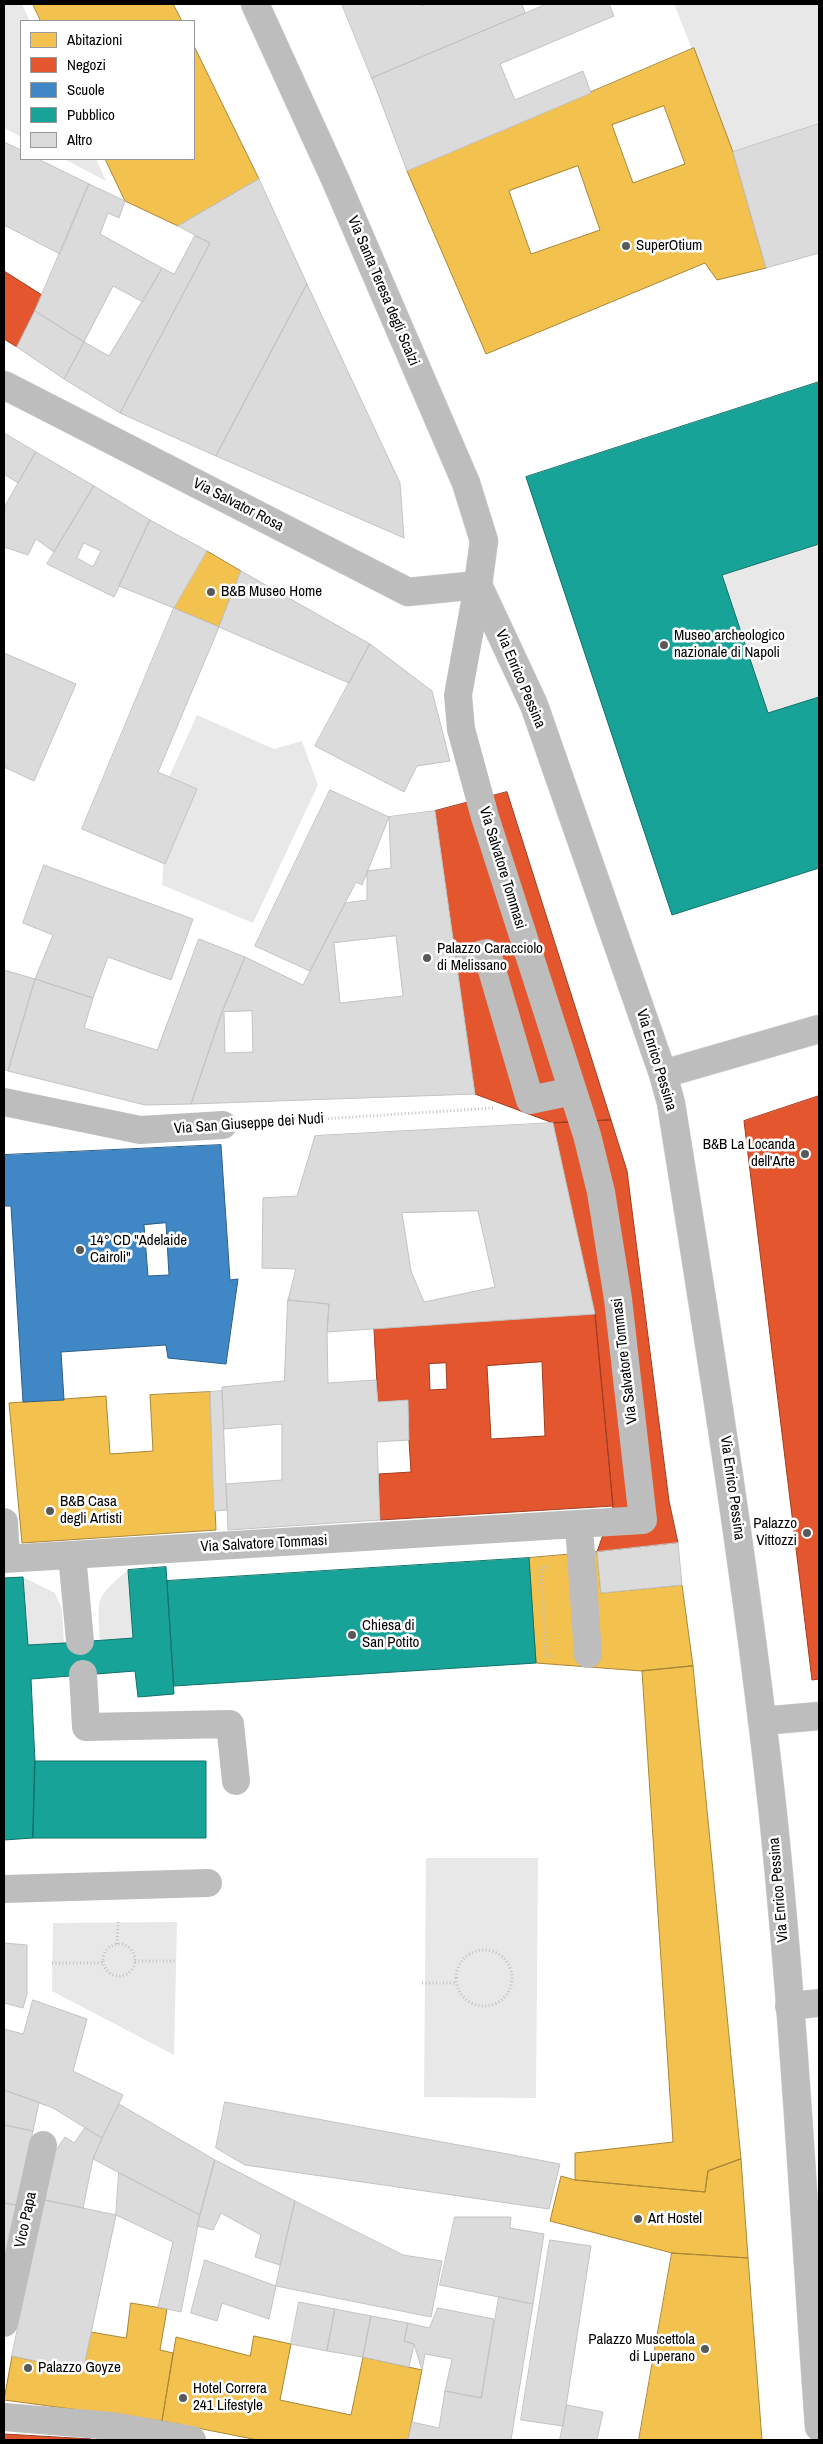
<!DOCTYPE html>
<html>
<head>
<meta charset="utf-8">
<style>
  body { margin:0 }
  #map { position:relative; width:823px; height:2444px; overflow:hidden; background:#fff; font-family:"Archivo Narrow",sans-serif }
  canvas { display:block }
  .frame { position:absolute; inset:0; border:5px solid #000; pointer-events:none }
  .legend { position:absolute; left:20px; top:20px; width:175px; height:140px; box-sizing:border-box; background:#fff; border:1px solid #999; margin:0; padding:6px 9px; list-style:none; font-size:15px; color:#000 }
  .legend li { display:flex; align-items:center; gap:10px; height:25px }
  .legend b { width:25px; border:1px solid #999 }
</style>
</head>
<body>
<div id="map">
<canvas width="823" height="2444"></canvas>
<div class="frame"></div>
<ul class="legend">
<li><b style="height:14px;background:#f2c14e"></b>Abitazioni</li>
<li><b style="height:14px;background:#e4572e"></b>Negozi</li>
<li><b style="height:14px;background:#3f88c5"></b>Scuole</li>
<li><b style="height:14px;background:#17a398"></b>Pubblico</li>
<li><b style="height:14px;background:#dbdbdb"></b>Altro</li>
</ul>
</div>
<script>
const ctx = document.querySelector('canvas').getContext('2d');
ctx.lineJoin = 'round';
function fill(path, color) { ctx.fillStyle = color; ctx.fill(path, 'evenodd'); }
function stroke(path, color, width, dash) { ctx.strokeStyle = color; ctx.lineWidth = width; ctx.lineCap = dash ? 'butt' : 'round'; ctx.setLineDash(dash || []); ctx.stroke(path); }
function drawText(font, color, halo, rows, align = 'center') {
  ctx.font = font + ' "Archivo Narrow",sans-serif'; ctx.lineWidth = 5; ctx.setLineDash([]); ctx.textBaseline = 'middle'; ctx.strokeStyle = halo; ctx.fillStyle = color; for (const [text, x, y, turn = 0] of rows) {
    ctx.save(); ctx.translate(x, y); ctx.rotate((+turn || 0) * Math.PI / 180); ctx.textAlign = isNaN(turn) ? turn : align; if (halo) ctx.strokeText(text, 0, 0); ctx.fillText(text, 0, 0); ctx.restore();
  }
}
const green = new Path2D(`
  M4,4h18l8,17h-9v116l-17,-9z
  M674,4h145v120l-86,28z
  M64,159h32l10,22z
  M819,544v154l-52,17 -45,-140z
  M197,715l77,34 28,-8 16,44 -65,138 -91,-38 7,-108z
  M128,1570l5,68 -33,2c-2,-43 -6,-41 28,-70z
  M23,1577l32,16 7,16 2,34 -36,2z
  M426,1858h112l-2,240 -112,-1z
  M177,1922l-3,133 -122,-64 1,-68z`);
const homes = new Path2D(`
  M33,4h140l9,17h-141z
  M194,46l65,133 -81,47 -53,-25 -20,-42h89z
  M694,48l39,104 33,116 -49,12 -12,-17 -219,91 -79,-183zM664,106l21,58 -52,19 -21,-58zM578,166l22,64 -69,24 -22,-63z
  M207,551l34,20 -22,56 -45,-19z
  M210,1392l6,138 -194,13 -13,-140 97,-7 4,58 43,-3 -3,-56z
  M597,1552l4,41 81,-8 11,81 -51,5 -106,-8 -7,-105z
  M693,1666l48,493 -33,12 -3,21 -130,-12v-27l98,-11 -31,-471z
  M741,2159l7,99 -76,-5 -122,-32 11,-45 14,4 130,12 3,-21z
  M672,2253l76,5 14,182h-123z
  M131,2303l36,6 -7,41 13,3 -11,68 -158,-21 8,-44 71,15 8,-39 35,6z
  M254,2336l37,8 -11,56 71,15 12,-58 59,13 -14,70h-150l-96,-19 14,-84 74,19z`);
const shops = new Path2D(`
  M4,271l38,24 -25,52 -13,-8z
  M507,792l104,328 -58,3 -78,-29 -40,-283z
  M819,1096v583l-7,1 -68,-559z
  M611,1120l16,51 42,330 9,42 -81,9 16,-46 -18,-192 -42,-191z
  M595,1314l18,192 -233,14 -1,-46 32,-2 -2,-32 -1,-40 -30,2 -4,-73zM542,1362l3,74 -54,3 -4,-73zM446,1363l1,26 -17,1 -1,-26z
  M4,2434l87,5 -87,1z`);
const schools = new Path2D(`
  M221,1145l9,135 8,-1 -12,85 -58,-6 -2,-13 -105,7 3,48 -41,2 -12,-196h-7v-51zM166,1223l3,52 -21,1 -4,-51z`);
const public = new Path2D(`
  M819,382v162l-97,31 46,138 51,-16v171l-147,47 -146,-438z
  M529,1558l7,105 -362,23 -7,-105z
  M166,1567l8,127 -36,3 -3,-26 -104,8 4,82 -2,77 -29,2v-262l19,-1 5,68 36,-2 69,-5 -5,-68z
  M35,1761h171v77h-173z`);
const building = new Path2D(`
  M342,4h78l1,2 6,-2h95l3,9 -153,65z
  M547,4h62l5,12 -114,48 15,36 68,-29 8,22 -184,78 -35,-93z
  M819,124v129l-53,15 -33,-116z
  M4,142l17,8v9h17l51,25 -29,70 -56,-29z
  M259,179l48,105 -91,172 -96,-43 90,-170 -32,-17z
  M89,184l36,17 -6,17 -11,-5 -8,21 62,34 -19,34 -30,-16 -29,56 -49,-31z
  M195,236l15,7 -90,170 -56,-34 20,-37 25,14 53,-88 12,6z
  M307,284l93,199 4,55 -188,-82z
  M35,311l49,31 -20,37 -47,-32z
  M4,433l32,19 -18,31 -14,-9z
  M36,452l58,34 -40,66 -18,-13 -8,16 -24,-8v-39z
  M94,486l56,34 -36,77 -67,-33zM84,543l17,8 -8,16 -16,-9z
  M150,520l57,31 -33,57 -55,-22z
  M241,571l129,73 -21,39 -130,-56z
  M174,608l45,19 -61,145 39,17 -32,75 -83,-35z
  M370,644l62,47 18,70 -33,5 -13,26 -89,-46z
  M4,653l72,31 -42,97 -30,-14z
  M330,790l59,27 -27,68 -6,-3 -46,89 -55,-25z
  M435,811l40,283 -284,10 31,-92 23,-55 58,28 42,-82 22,-3v-29l24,-3 -2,-51zM396,936l7,60 -63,7 -6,-60zM252,1011l1,41 -28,1 -1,-41z
  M44,865l149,54 -22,61 -63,-23 -15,41 -58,-19 18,-44 -30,-12z
  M199,939l46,18 -23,55 -31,92 -46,1 -137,-34 27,-92 58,19 -9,30 73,22z
  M4,970l31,9 -27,92 -4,-2z
  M553,1123l42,191 -268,18 2,-28 -41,-4 8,-31 -34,-1 1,-70 34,-2 18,-60zM478,1211l17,76 -71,15 -13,-31 -9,-58z
  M288,1300l41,4 -2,28 1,51 48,-3 2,22 30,-2 1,40 -32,2 3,78 -152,10 -2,-46 56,-4v-56l-58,5 -2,-42 62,-6z
  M222,1391l5,119 -13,1 -4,-119z
  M678,1543l4,42 -81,8 -4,-41z
  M4,1943l23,2v49l-4,14 -19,-5z
  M33,2000l54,19 -14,52 50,24 -21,43 -49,-30 -49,-18v-61l19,5z
  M4,2090l35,12 -6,29 -29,-6z
  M225,2102l277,51 58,11 -11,45 -304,-44 -29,-17z
  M119,2104l96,56 -15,55 -107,-56z
  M4,2125l29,6 -16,74 -13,-2z
  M85,2128l17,10 -9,21 -10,49 -38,-8 9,-47 11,-16 9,6z
  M215,2160l80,41 -15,64 -25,-8 6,-22 -40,-22 -8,17 -16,-4z
  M119,2173l81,42 -19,97 -23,-5 15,-65 -57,-27z
  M45,2200l71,15 -33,156 -71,-15z
  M295,2201l108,54 39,6 -11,56 -155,-31z
  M4,2203l13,2 -13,66z
  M455,2217h56l-1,11 34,6 -11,70 -93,-19z
  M550,2240l41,6 -28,180 -42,-6z
  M205,2260l71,26 -7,33 -47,-16 -5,18 -26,-8z
  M499,2297l34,7 -22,136h-103l4,-18 27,6 6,-37 36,7z
  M299,2302l36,7 -8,42 -36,-7z
  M438,2308l56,11 -13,79 -36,-7 7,-32 -27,-5 -3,16 -8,-26 -10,-3 4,-18 21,5z
  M335,2309l36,7 -8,41 -36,-6z
  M371,2316l37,7 -4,18 10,3 -5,23 -46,-10z
  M567,2405l36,7 -6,28h-37z`);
const path = new Path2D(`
  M258,1123l236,-15
  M547,1567l-6,1 5,88h6
  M103 1960a16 16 0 1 1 32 0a16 16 0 1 1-32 0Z
  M117,1944l1,-22
  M456 1978a28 28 0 1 1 56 0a28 28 0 1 1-56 0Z
  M135,1961h41
  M52,1963h51
  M422,1983h34`);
const minor = new Path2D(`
  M469,958l18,-5 43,147 43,-9
  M4,1102l136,28 83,-5
  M4,1522l2,37
  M579,1525l9,129
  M72,1555l8,86
  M4,1559l639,-39 -25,-221 -17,-107 -14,-57 -102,-318 -24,-88 -3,-34 20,-110
  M83,1674l3,53 144,-3 6,57
  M4,1889l204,-6
  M789,2006l30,-3
  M4,2323l39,-178
  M4,2417l108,9 80,14`);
const major = new Path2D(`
  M255,4l80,175 131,304 18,58 -6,44
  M4,385l404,207 70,-7
  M478,585l56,120 129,369 8,29c37,233 75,467 101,702 22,207 32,415 47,622
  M663,1074l156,-45
  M762,1721l57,-5`);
const markers = [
  [626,246,5,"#595959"],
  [211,592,5,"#595959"],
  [664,645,5,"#595959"],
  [427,958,5,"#595959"],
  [805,1154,5,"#595959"],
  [80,1250,5,"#595959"],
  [50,1511,5,"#595959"],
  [807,1533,5,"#595959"],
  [352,1635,5,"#595959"],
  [638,2219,5,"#595959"],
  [705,2349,5,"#595959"],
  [28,2368,5,"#595959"],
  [183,2398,5,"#595959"]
];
const poiNames = [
  ["SuperOtium",636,246],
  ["B&B Museo Home",221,592],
  ["Museo archeologico",674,636],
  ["nazionale di Napoli",674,653],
  ["Palazzo Caracciolo",437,949],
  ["di Melissano",437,966],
  ["B&B La Locanda",795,1145,"right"],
  ["dell'Arte",795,1162,"right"],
  ["14° CD \"Adelaide",90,1241],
  ["Cairoli\"",90,1258],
  ["B&B Casa",60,1502],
  ["degli Artisti",60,1519],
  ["Palazzo",797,1524,"right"],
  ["Vittozzi",797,1541,"right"],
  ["Chiesa di",362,1626],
  ["San Potito",362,1643],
  ["Art Hostel",648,2219],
  ["Palazzo Muscettola",695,2340,"right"],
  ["di Luperano",695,2357,"right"],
  ["Palazzo Goyze",38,2368],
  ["Hotel Correra",193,2389],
  ["241 Lifestyle",193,2406]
];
const streetNames = [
  ["Via Santa Teresa degli Scalzi",383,291,67],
  ["Via Salvator Rosa",238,505,27],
  ["Via Enrico Pessina",520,679,67],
  ["Via Salvatore Tommasi",502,868,73],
  ["Via Enrico Pessina",656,1060,73],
  ["Via San Giuseppe dei Nudi",249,1124,-4],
  ["Via Salvatore Tommasi",625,1361,-97],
  ["Via Enrico Pessina",732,1488,82],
  ["Via Salvatore Tommasi",264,1544,-3],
  ["Via Enrico Pessina",779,1890,-95],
  ["Vico Papa",26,2220,-78]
];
fill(green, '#e8e8e8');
fill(homes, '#f2c14e');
stroke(homes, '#a98737', 1);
fill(shops, '#e4572e');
stroke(shops, '#a03d20', 1);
fill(schools, '#3f88c5');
stroke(schools, '#2c5f8a', 1);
fill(public, '#17a398');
stroke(public, '#10726a', 1);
fill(building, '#dbdbdb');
stroke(building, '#c3c3c3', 1);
stroke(major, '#dbdbdb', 29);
stroke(path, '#c2c2c2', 3, [1, 2.5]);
stroke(minor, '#bdbdbd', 28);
stroke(major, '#bdbdbd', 28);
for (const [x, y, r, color] of markers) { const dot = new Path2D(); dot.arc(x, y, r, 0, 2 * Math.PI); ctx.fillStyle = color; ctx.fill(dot); stroke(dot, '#fff', 2); }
drawText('15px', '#000', '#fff', poiNames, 'left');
drawText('15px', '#000', '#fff', streetNames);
</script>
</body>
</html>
